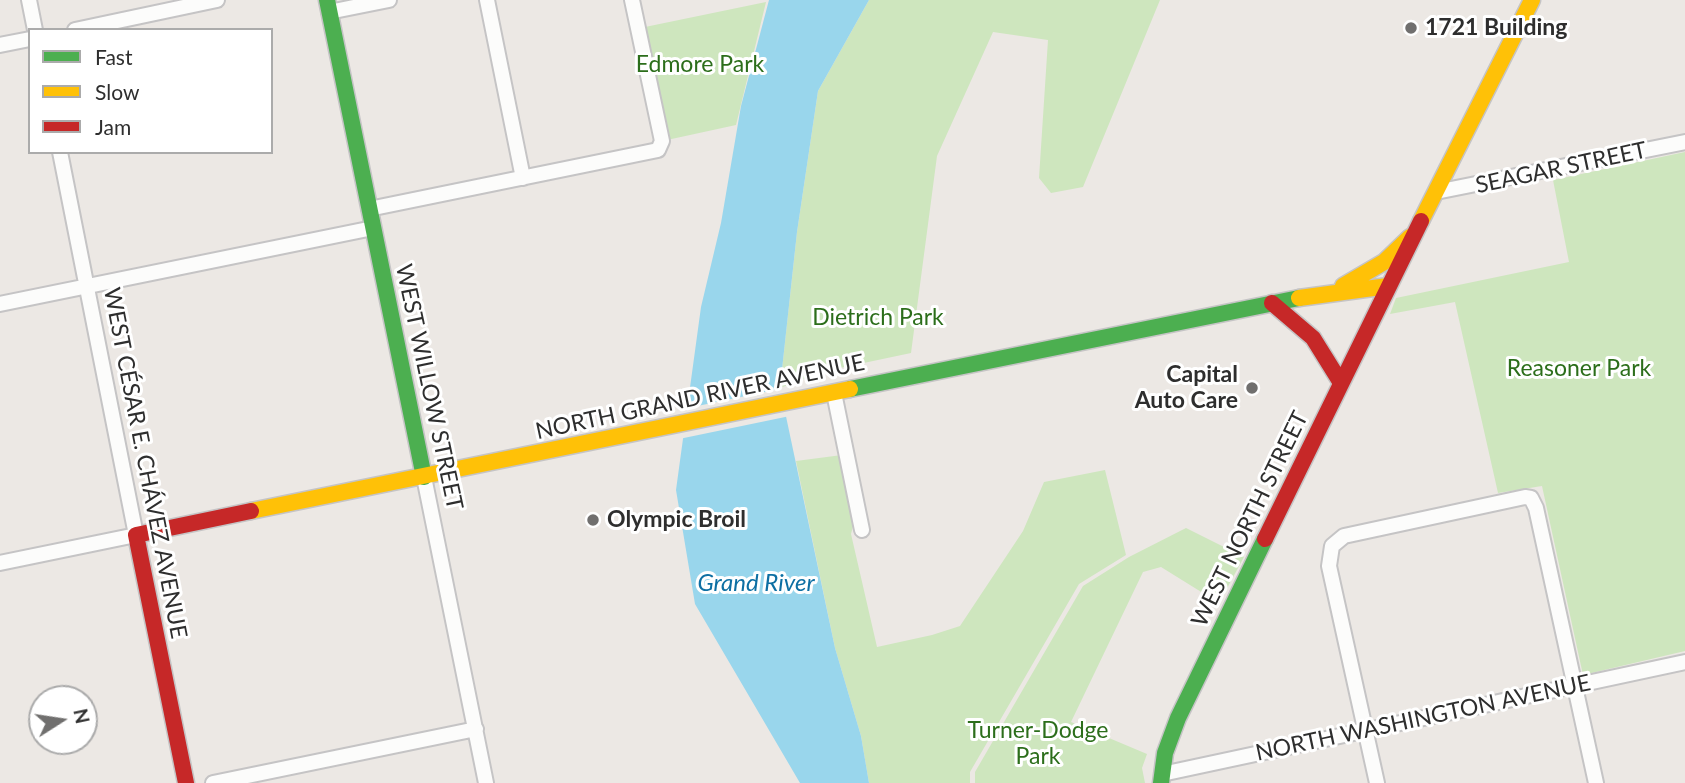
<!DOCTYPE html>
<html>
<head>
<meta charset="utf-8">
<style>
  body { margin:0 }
  #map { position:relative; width:1685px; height:783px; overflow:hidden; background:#ece8e4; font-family:Lato,sans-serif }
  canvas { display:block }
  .legend { position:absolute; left:28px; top:28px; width:245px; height:126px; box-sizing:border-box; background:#fff; border:2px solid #ababab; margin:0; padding:9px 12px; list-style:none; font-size:21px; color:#2e2e2e }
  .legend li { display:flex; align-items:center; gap:14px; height:35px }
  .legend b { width:35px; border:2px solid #ababab }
  .north { position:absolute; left:28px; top:685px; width:70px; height:70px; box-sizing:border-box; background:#fff; border:2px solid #ababab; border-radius:50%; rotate:78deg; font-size:19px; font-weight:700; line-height:28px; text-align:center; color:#2e2e2e }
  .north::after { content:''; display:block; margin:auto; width:24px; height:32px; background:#706f6e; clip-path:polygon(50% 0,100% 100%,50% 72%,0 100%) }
</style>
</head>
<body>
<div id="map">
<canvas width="1685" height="783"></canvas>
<ul class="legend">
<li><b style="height:9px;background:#4caf50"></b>Fast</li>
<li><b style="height:9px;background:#ffc107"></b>Slow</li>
<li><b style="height:9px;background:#c62828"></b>Jam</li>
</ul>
<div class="north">N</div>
</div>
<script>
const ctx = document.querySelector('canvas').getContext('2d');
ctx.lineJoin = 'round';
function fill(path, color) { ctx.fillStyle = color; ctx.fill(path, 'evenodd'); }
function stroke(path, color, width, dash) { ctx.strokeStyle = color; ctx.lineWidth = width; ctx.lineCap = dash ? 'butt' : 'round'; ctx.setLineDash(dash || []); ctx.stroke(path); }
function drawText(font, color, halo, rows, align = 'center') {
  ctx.font = font + ' Lato,sans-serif'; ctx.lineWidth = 6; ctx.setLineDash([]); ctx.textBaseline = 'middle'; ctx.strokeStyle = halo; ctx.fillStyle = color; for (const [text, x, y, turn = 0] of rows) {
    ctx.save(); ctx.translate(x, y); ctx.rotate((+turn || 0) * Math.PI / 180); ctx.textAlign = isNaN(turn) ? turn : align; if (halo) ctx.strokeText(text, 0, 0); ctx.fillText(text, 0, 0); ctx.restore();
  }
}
const green = new Path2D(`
  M869,0h291l-77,187 -32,6 -12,-15 9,-138 -55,-8 -56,124 -26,197 -90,19 -41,16 17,-156 21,-141z
  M766,2l-30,123 -69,15 -22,-113z
  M1685,152v499l-102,24 -41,-189 -44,7 -43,-191 -65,12 6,-16 173,-36 -16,-82z
  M842,455l12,67 -3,12 26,113 55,-12 28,-9 63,-95 21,-49 61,-12 21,85 -47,29 -109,188v11h-101l-8,-47 -26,-88 -39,-187z
  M1186,528l58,29 -25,46 -58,-36 -18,5 -72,150 76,32 -5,14 3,15h-170v-11l108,-186 46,-29z`);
const water = new Path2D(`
  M769,0h100l-51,91 -21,141 -17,156 55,260 26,88 8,47h-69l-105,-179 -19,-114 25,-183 20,-84 20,-117z`);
const pier = new Path2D(`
  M784,388l6,28 -111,23 4,-30z`);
const street = new Path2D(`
  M29,0l6,30
  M487,0l36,178
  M329,12l60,-12
  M75,30l142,-30
  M0,45l30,-6
  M1436,192l249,-50
  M369,209l289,-59 4,-9 -30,-141
  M0,304l373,-76
  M834,393l28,137
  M424,477l62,306
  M0,563l136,-28 -76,-383
  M1162,774l523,-112
  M213,783l263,-54
  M1377,783l-48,-217 3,-20 12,-10 181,-39 6,1 5,10 60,275`);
const fast = new Path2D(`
  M327,0l97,477
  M850,389l449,-91
  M1161,783l4,-30 13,-35 87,-179`);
const slow = new Path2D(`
  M1421,221l111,-221
  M1343,286l41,-24 26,-25
  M1299,298l89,-12
  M251,511l599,-122`);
const jam = new Path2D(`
  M1272,303l41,35 28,45
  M1265,539l156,-318
  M186,783l-50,-248 115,-24`);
const markers = [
  [1411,28,7,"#706f6e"],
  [1252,388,7,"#706f6e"],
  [593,520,7,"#706f6e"]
];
const poiNames = [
  ["1721 Building",1425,28],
  ["Capital",1238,375,"right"],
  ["Auto Care",1238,401,"right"],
  ["Olympic Broil",607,520]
];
const parkNames = [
  ["Edmore Park",700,65],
  ["Dietrich Park",878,318],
  ["Reasoner Park",1579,369],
  ["Turner-Dodge",1038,731],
  ["Park",1038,757]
];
const streetNames = [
  ["SEAGAR STREET",1561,168,-12],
  ["WEST WILLOW STREET",429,387,78],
  ["NORTH GRAND RIVER AVENUE",700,397,-12],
  ["WEST CÉSAR E. CHÁVEZ AVENUE",145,463,79],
  ["WEST NORTH STREET",1250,519,-64],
  ["NORTH WASHINGTON AVENUE",1423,718,-12]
];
const waterNames = [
  ["Grand River",756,583]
];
fill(green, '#cee6be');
fill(water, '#99d6ec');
fill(pier, '#ece8e4');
stroke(street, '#c5c4c5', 18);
stroke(fast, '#c5c4c5', 19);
stroke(slow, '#c5c4c5', 19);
stroke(jam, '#c5c4c5', 19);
stroke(street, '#fcfcfb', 14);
stroke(fast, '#4caf50', 16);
stroke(slow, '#ffc107', 16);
stroke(jam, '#c62828', 16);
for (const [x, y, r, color] of markers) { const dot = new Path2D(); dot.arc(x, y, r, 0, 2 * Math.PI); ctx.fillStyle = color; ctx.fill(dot); stroke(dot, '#fff', 2.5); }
drawText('bold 23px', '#2e2e2e', '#fff', poiNames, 'left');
drawText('23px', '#2c6e1b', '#fff', parkNames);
drawText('23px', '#2e2e2e', '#fff', streetNames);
drawText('italic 24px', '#0d6fa3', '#fff', waterNames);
</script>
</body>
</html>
